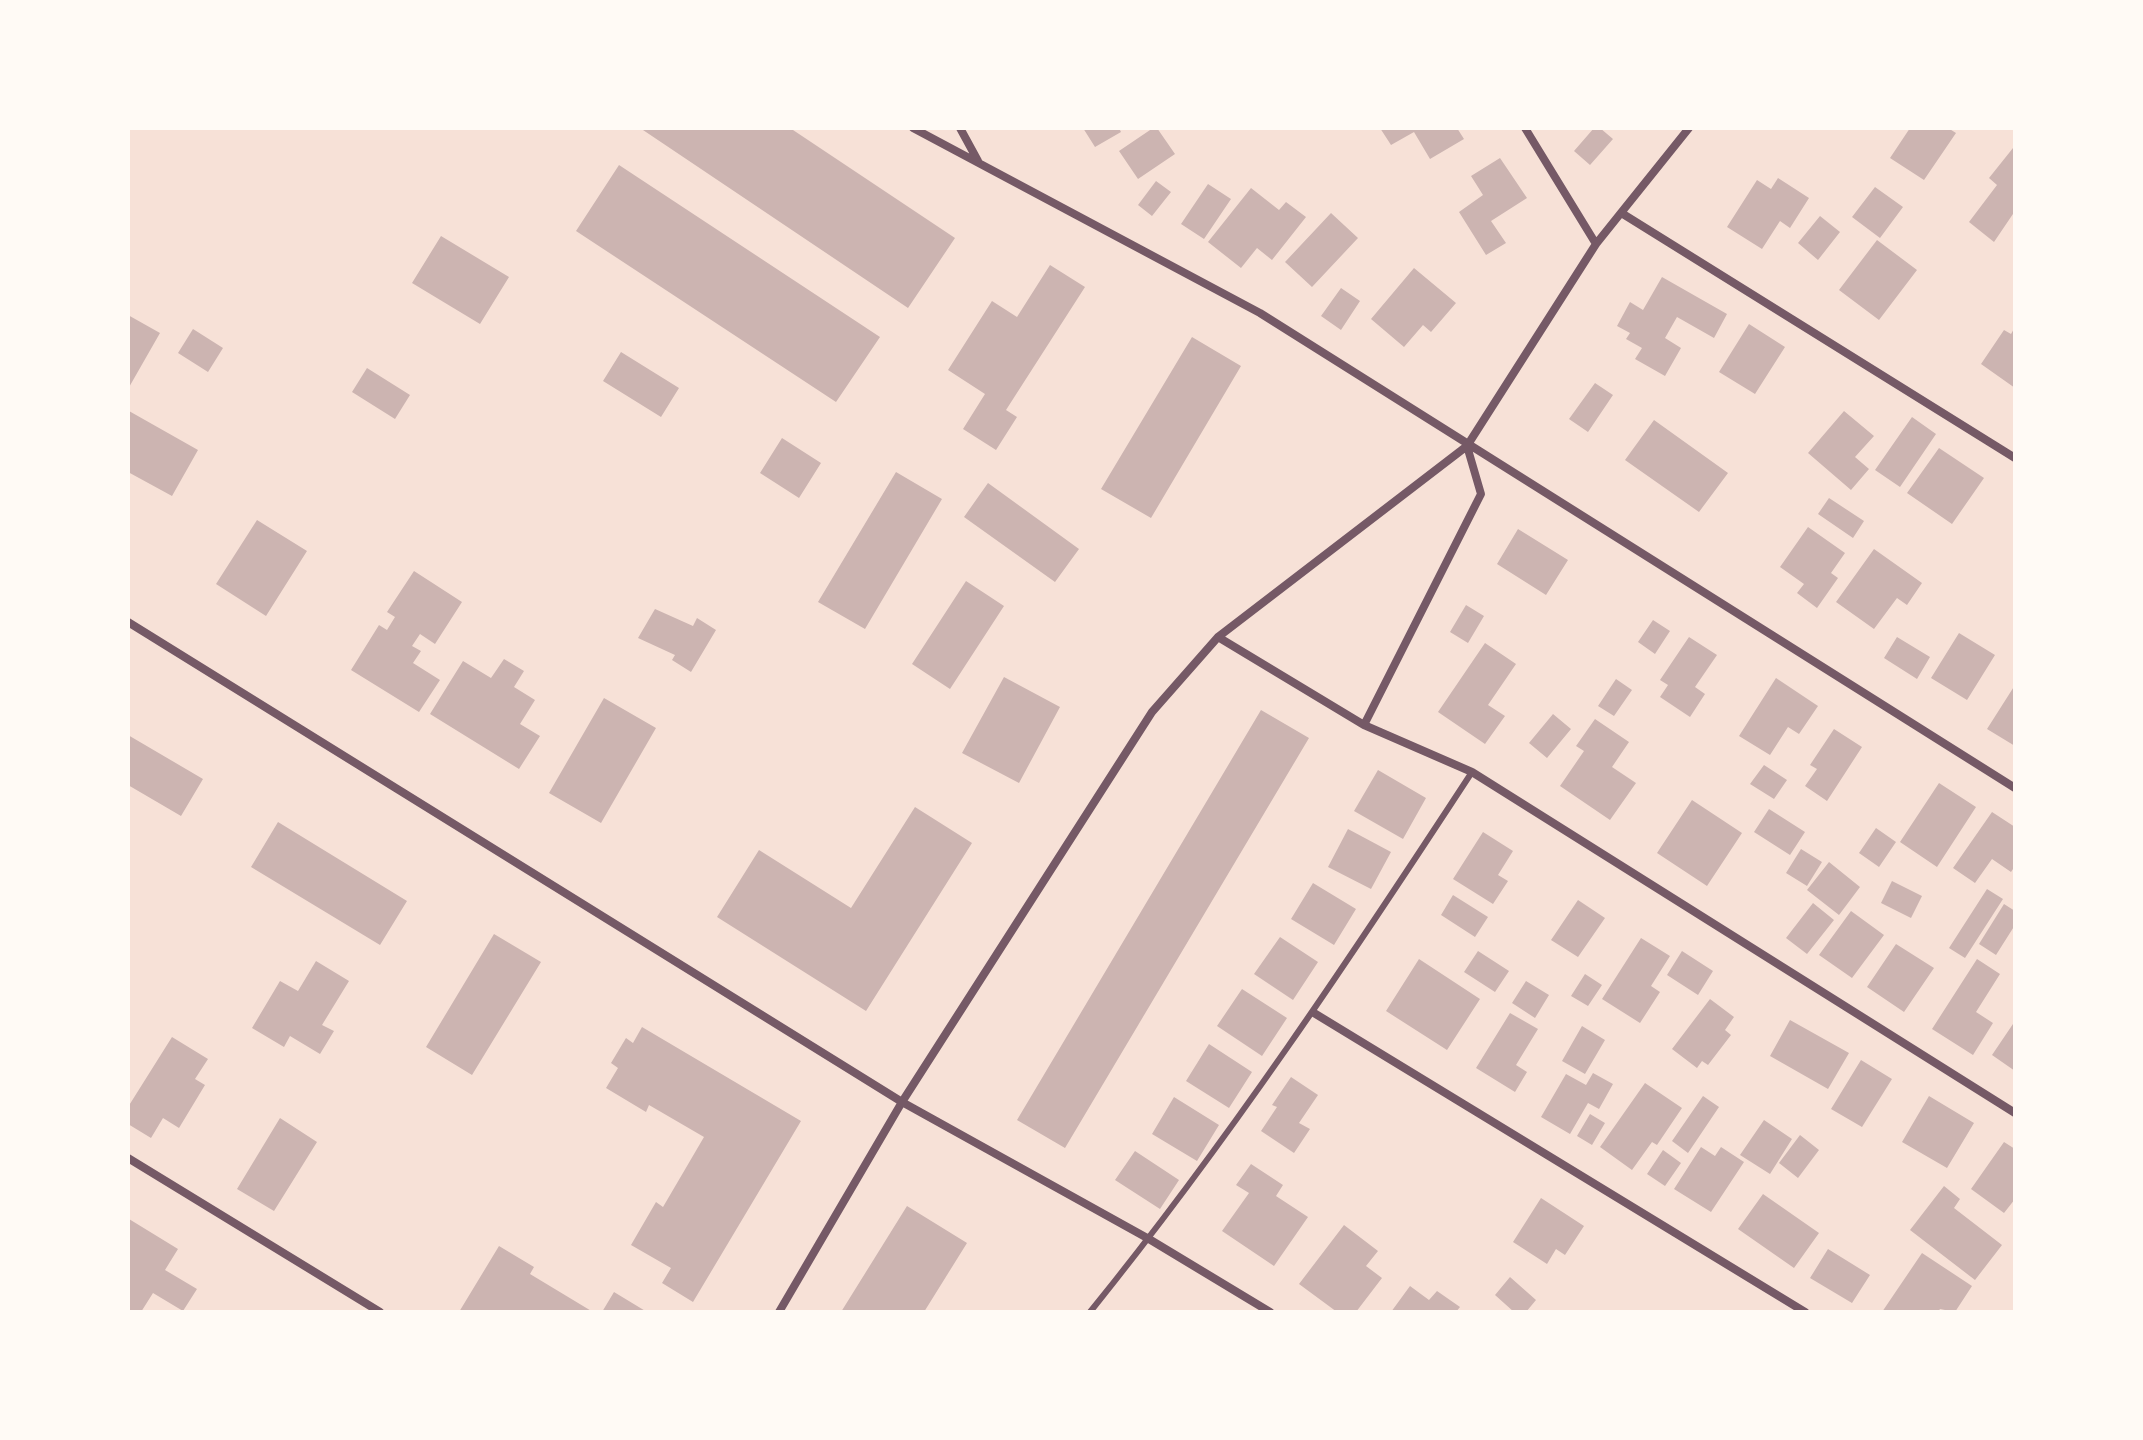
<!DOCTYPE html>
<html>
<head>
<meta charset="utf-8">
<style>
  body { margin:0 }
  #map { position:relative; width:2143px; height:1440px; overflow:hidden; background:#f7e1d7; font-family:Helvetica,sans-serif }
  canvas { display:block }
  .frame { position:absolute; inset:0; border:130px solid #fffaf5; pointer-events:none }
</style>
</head>
<body>
<div id="map">
<canvas width="2143" height="1440"></canvas>
<div class="frame"></div>
</div>
<script>
const ctx = document.querySelector('canvas').getContext('2d');
ctx.lineJoin = 'round';
function fill(path, color) { ctx.fillStyle = color; ctx.fill(path, 'evenodd'); }
function stroke(path, color, width, dash) { ctx.strokeStyle = color; ctx.lineWidth = width; ctx.lineCap = dash ? 'butt' : 'round'; ctx.setLineDash(dash || []); ctx.stroke(path); }
const building = new Path2D(`
  M640,128h150l165,110 -47,70z
  M1083,128h36l2,4 -26,15z
  M1153,128h4l18,26 -37,25 -19,-28z
  M1380,128h77l7,11 -34,20 -16,-27 -23,13z
  M1594,128h6l13,11 -23,26 -16,-14z
  M1910,128h38l8,5 -32,47 -34,-22z
  M2013,148l2,63 -21,31 -25,-20 28,-37 -8,-7z
  M1500,158l27,40 -36,23 15,22 -20,12 -27,-43 24,-17 -12,-19z
  M619,165l261,172 -44,65 -260,-171z
  M1778,178l31,20 -19,30 -10,-7 -18,28 -35,-22 30,-47 14,9z
  M1156,181l15,11 -19,24 -14,-11z
  M1208,184l23,15 -27,40 -23,-15z
  M1875,187l28,20 -23,31 -28,-21z
  M1251,188l28,22 7,-8 20,15 -34,43 -15,-12 -16,20 -33,-26z
  M1331,213l27,25 -46,49 -27,-25z
  M1820,216l20,16 -22,28 -20,-17z
  M441,236l68,41 -29,47 -68,-41z
  M1877,240l40,30 -38,50 -40,-30z
  M1050,265l35,22 -79,123 11,7 -21,33 -33,-21 22,-35 -37,-24 44,-69 25,16z
  M1414,268l42,35 -25,29 -8,-7 -19,22 -33,-28z
  M1662,277l65,37 -13,24 -37,-21 -12,21 16,10 -16,28 -30,-17 7,-11 -16,-9 4,-6 -13,-7 13,-24 13,8z
  M1341,288l19,13 -19,29 -20,-14z
  M128,315l32,18 -32,56z
  M1749,324l36,23 -30,47 -36,-22z
  M2015,327v61l-34,-24 23,-34 7,4z
  M193,329l30,19 -15,24 -30,-19z
  M1192,337l49,29 -90,152 -50,-29z
  M621,352l58,36 -18,29 -58,-36z
  M367,368l43,27 -15,24 -43,-27z
  M1595,383l18,12 -25,37 -19,-13z
  M129,411l69,39 -26,46 -44,-24z
  M1844,411l30,25 -19,21 14,12 -18,21 -43,-37z
  M1912,417l24,17 -36,53 -25,-17z
  M1654,420l74,53 -29,39 -74,-52z
  M782,438l39,25 -22,35 -39,-25z
  M1939,448l45,30 -32,46 -45,-31z
  M896,472l46,27 -77,130 -47,-27z
  M988,483l91,66 -24,33 -91,-65z
  M1829,498l35,23 -11,17 -35,-24z
  M257,520l50,31 -41,65 -50,-32z
  M1808,527l37,26 -14,20 7,5 -21,30 -20,-15 7,-9 -24,-17z
  M1518,529l50,31 -22,35 -49,-31z
  M1874,549l48,34 -15,22 -10,-7 -23,31 -38,-27z
  M414,571l48,31 -27,42 -15,-10 -8,12 9,5 -8,12 27,17 -21,32 -68,-42 28,-45 8,5 8,-13 -8,-5z
  M966,581l38,25 -54,83 -38,-25z
  M1466,605l18,11 -16,27 -18,-11z
  M655,609l38,17 4,-8 19,12 -25,42 -19,-12 3,-5 -37,-17z
  M1653,620l17,11 -15,23 -17,-12z
  M1959,633l36,22 -28,45 -36,-22z
  M1689,637l28,18 -22,32 10,7 -15,23 -30,-20 8,-12 -8,-5z
  M1897,637l33,20 -13,22 -33,-21z
  M1485,643l31,21 -28,41 17,11 -20,28 -47,-32z
  M504,659l20,12 -10,16 21,13 -15,24 20,12 -21,33 -89,-55 33,-53 28,17z
  M1004,677l56,30 -41,76 -57,-30z
  M1776,678l42,28 -19,28 -11,-7 -18,28 -31,-19z
  M1616,679l16,11 -18,26 -16,-10z
  M2015,685v61l-28,-17z
  M604,698l52,30 -55,95 -52,-30z
  M1261,710l48,28 -244,410 -48,-28z
  M1553,714l18,15 -24,29 -18,-15z
  M1595,719l34,23 -17,25 24,16 -26,37 -50,-34 24,-35 -8,-5z
  M1834,729l28,18 -35,54 -22,-15 12,-17 -7,-4z
  M128,735l75,44 -22,37 -53,-31z
  M1764,765l23,15 -13,19 -24,-15z
  M1378,770l48,28 -23,41 -49,-28z
  M1939,783l37,24 -39,60 -37,-25z
  M1692,800l50,33 -35,53 -50,-33z
  M915,807l57,36 -106,168 -149,-94 42,-67 92,58z
  M1769,809l36,23 -15,23 -36,-23z
  M1992,812l23,15v39l-4,6 -19,-13 -17,24 -22,-15z
  M278,822l129,79 -27,44 -129,-78z
  M1876,828l20,14 -17,25 -20,-14z
  M1348,829l43,23 -20,37 -43,-22z
  M1483,832l30,19 -15,24 10,6 -15,23 -40,-25z
  M1801,849l21,13 -15,24 -21,-13z
  M1829,862l31,25 -21,28 -32,-25z
  M1892,881l30,15 -11,22 -30,-15z
  M1313,883l43,26 -22,36 -43,-26z
  M1987,889l16,10 -38,59 -16,-10z
  M1453,895l35,22 -13,20 -34,-22z
  M1578,900l27,18 -27,39 -27,-17z
  M1813,903l21,17 -27,34 -21,-16z
  M2004,904l11,7v14l-19,30 -17,-11z
  M1851,911l33,24 -32,43 -33,-23z
  M494,934l47,28 -69,113 -46,-28z
  M1280,937l38,25 -25,38 -39,-26z
  M1641,938l29,18 -19,30 9,6 -20,31 -38,-24z
  M1896,944l38,24 -30,44 -37,-25z
  M1478,951l31,20 -14,21 -31,-20z
  M1682,951l31,20 -15,24 -31,-20z
  M1419,959l61,40 -33,51 -61,-39z
  M1977,959l23,15 -24,38 17,11 -20,32 -41,-26z
  M316,961l33,20 -27,44 12,6 -14,23 -30,-18 -6,11 -32,-19 28,-47 18,10z
  M1585,974l17,11 -14,21 -17,-10z
  M1526,981l23,14 -14,23 -23,-15z
  M1242,989l45,29 -25,38 -45,-30z
  M1710,999l24,18 -9,13 6,5 -23,30 -6,-4 -5,7 -25,-19z
  M1510,1013l28,16 -22,36 11,7 -12,20 -39,-24z
  M1790,1020l59,33 -21,36 -58,-33z
  M2015,1021v50l-23,-16z
  M1582,1026l23,14 -20,34 -23,-13z
  M642,1027l159,94 -108,181 -31,-19 9,-15 -40,-23 25,-43 7,5 41,-70 -55,-32 -3,7 -40,-24 12,-20 -7,-5 15,-25 7,5z
  M172,1037l36,22 -13,20 10,6 -26,43 -16,-10 -12,20 -23,-14v-17z
  M1209,1044l43,28 -23,36 -43,-27z
  M1861,1060l31,19 -30,48 -31,-18z
  M1593,1073l20,11 -14,25 -11,-6 -18,31 -29,-17 25,-43 20,11z
  M1291,1077l27,18 -19,28 11,6 -16,24 -33,-22 16,-24 -5,-2z
  M1645,1083l37,25 -25,37 -5,-3 -20,28 -32,-23z
  M1703,1096l16,11 -31,46 -16,-12z
  M1929,1096l45,27 -27,45 -45,-26z
  M1174,1097l45,28 -22,36 -45,-27z
  M1590,1114l15,9 -13,22 -15,-9z
  M280,1118l37,24 -43,69 -37,-22z
  M1764,1120l28,19 -22,35 -30,-19z
  M1800,1135l19,15 -21,28 -19,-15z
  M2004,1142l11,7v50l-11,14 -33,-24z
  M1701,1147l14,9 6,-9 23,15 -33,50 -37,-23z
  M1663,1150l18,13 -16,23 -18,-12z
  M1135,1151l44,29 -19,29 -45,-29z
  M1251,1164l32,21 -7,11 32,21 -34,49 -52,-35 27,-38 -13,-8z
  M1944,1186l16,13 -6,9 48,37 -27,35 -65,-50z
  M1763,1194l56,39 -25,35 -56,-39z
  M1541,1198l43,28 -19,29 -9,-6 -9,15 -34,-22z
  M907,1206l60,37 -43,69h-83z
  M129,1219l49,30 -13,21 32,19 -14,22 -30,-18 -12,19h-13z
  M1344,1225l34,26 -12,15 16,12 -26,34h-19l-38,-28z
  M499,1246l35,21 -4,7 63,38h-134z
  M1828,1249l42,26 -18,28 -42,-25z
  M1922,1253l50,33 -17,26 -15,-3 -2,3h-56z
  M1510,1277l26,23 -10,12h-12l-19,-17z
  M1410,1286l19,14 8,-9 23,16 -4,5h-65z
  M614,1292l33,20h-45z`);
const service = new Path2D(`
  M1090,1312c139,-172 261,-355 382,-540`);
const minor = new Path2D(`
  M913,128l347,185 755,475
  M960,128l18,33
  M1525,128l71,116
  M1623,214l392,244
  M128,622l774,480 247,137 121,73
  M1218,637l146,88 108,47 543,341
  M1364,725l117,-231 -14,-48 129,-202 93,-116
  M1314,1013l491,299
  M128,1158l252,154
  M779,1312l123,-210 250,-390 66,-75 249,-191`);
fill(building, '#ccb4b1');
stroke(service, '#755966', 6);
stroke(minor, '#755966', 8);
</script>
</body>
</html>
